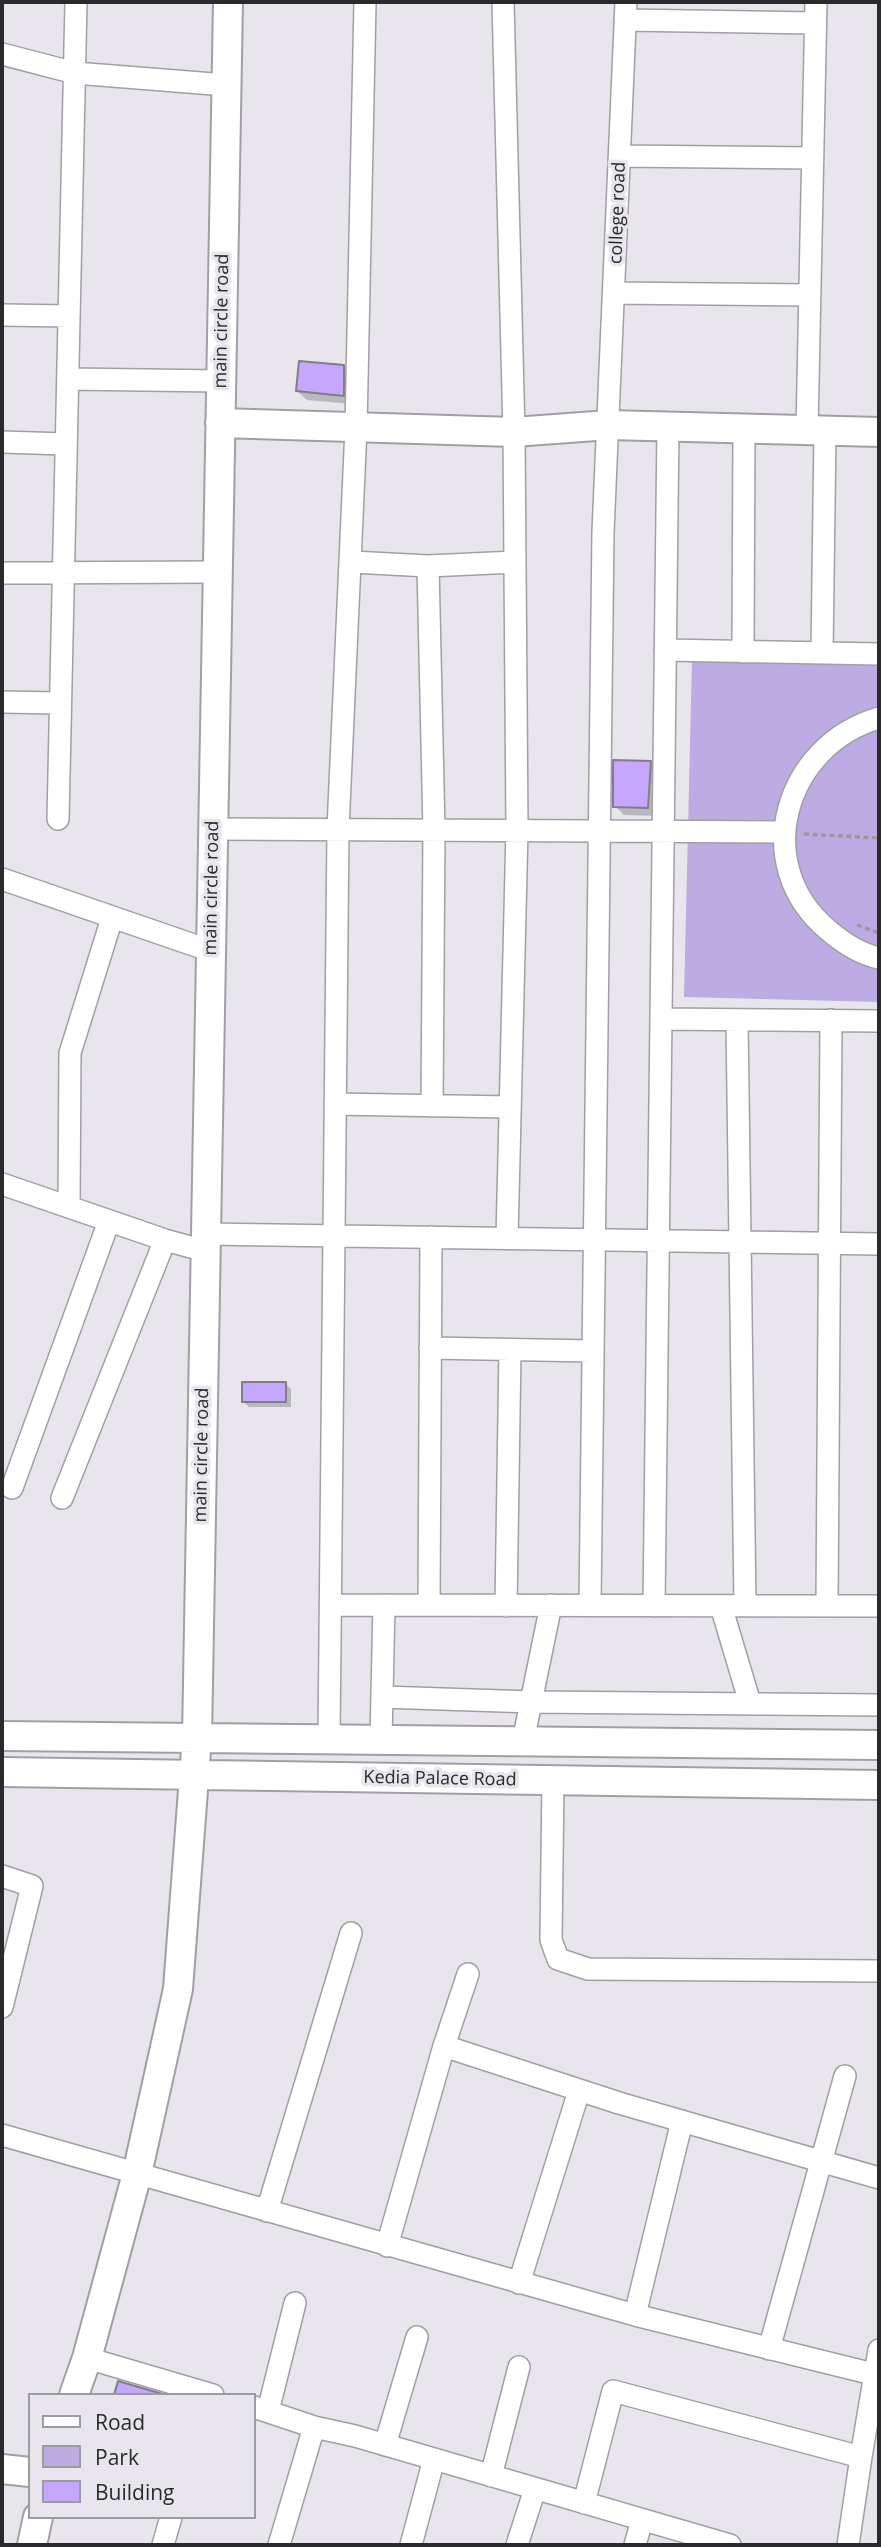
<!DOCTYPE html>
<html>
<head>
<meta charset="utf-8">
<style>
  body { margin:0 }
  #map { position:relative; width:881px; height:2547px; overflow:hidden; background:#e8e6ec; font-family:"Open Sans",sans-serif }
  canvas { display:block }
  .frame { position:absolute; inset:0; border:4px solid #2a2a2c; pointer-events:none }
  .legend { position:absolute; left:28px; top:2393px; width:228px; height:126px; box-sizing:border-box; background:#e8e6ec; border:2px solid #9c9b9f; margin:0; padding:9px 12px; list-style:none; font-size:21px; color:#2a2a2c }
  .legend li { display:flex; align-items:center; gap:14px; height:35px }
  .legend b { width:35px; border:2px solid #9c9b9f }
</style>
</head>
<body>
<div id="map">
<canvas width="881" height="2547"></canvas>
<div class="frame"></div>
<ul class="legend">
<li><b style="height:9px;background:#fff"></b>Road</li>
<li><b style="height:19px;background:#bdabe4"></b>Park</li>
<li><b style="height:19px;background:#c5a8fd"></b>Building</li>
</ul>
</div>
<script>
const ctx = document.querySelector('canvas').getContext('2d');
ctx.lineJoin = 'round';
function fill(path, color) { ctx.fillStyle = color; ctx.fill(path, 'evenodd'); }
function stroke(path, color, width, dash) { ctx.strokeStyle = color; ctx.lineWidth = width; ctx.lineCap = dash ? 'butt' : 'round'; ctx.setLineDash(dash || []); ctx.stroke(path); }
function drawText(font, color, halo, rows, align = 'center') {
  ctx.font = font + ' "Open Sans",sans-serif'; ctx.lineWidth = 7; ctx.setLineDash([]); ctx.textBaseline = 'middle'; ctx.strokeStyle = halo; ctx.fillStyle = color; for (const [text, x, y, turn = 0] of rows) {
    ctx.save(); ctx.translate(x, y); ctx.rotate((+turn || 0) * Math.PI / 180); ctx.textAlign = isNaN(turn) ? turn : align; if (halo) ctx.strokeText(text, 0, 0); ctx.fillText(text, 0, 0); ctx.restore();
  }
}
const green = new Path2D(`
  M692,659l187,5v338l-195,-5z`);
const shadow = new Path2D(`
  M343,367l10,9 -1,28 -45,-4 -10,-9z
  M650,763l9,9 -2,44 -33,-1 -9,-9z
  M285,1383l6,6v18h-42l-5,-5z`);
const building = new Path2D(`
  M299,361l45,4v31l-48,-5z
  M613,760l38,1 -3,47 -35,-1z
  M242,1382h44v20h-44z
  M118,2381l48,14h-52z`);
const path = new Path2D(`
  M804,834l75,4
  M857,925l22,8`);
const street = new Path2D(`
  M503,2l11,430 3,398 -10,408
  M625,20l190,3
  M2,54l73,19 151,12
  M620,156l192,2
  M614,293l195,2
  M2,315l67,1
  M68,379l153,2
  M807,429l9,-427
  M2,442l64,2
  M352,562l76,4 87,-4
  M428,566l6,264 -2,276
  M2,573l215,-1
  M665,650l214,4
  M743,652l1,-223
  M822,653l3,-222
  M2,702l58,1
  M879,718c-94,27 -130,146 -51,212 14,12 32,24 51,28
  M58,819l18,-817
  M213,829l572,3
  M2,879l209,72
  M661,1019l218,2
  M737,1020l8,586
  M335,1104l175,3
  M2,1184l163,56 40,11
  M69,1207l1,-154 42,-135
  M206,1234l673,10
  M430,1348l162,3
  M12,1488l97,-267
  M62,1498l103,-258
  M331,1605l548,1
  M429,1605l2,-368
  M590,1605l13,-1073 23,-530
  M506,1606l4,-256
  M654,1606l14,-1180
  M721,1606l29,97
  M827,1606l4,-586
  M383,1697l149,5 347,3
  M329,1738l9,-909 18,-401 9,-426
  M381,1739l3,-134
  M523,1741l28,-136
  M553,1780l-2,160 7,19 30,10 291,2
  M2,1876l30,10 -30,121
  M444,2046l24,-72
  M2,2135l633,180 238,59
  M267,2211l84,-278
  M387,2246l57,-200 175,57 260,75
  M519,2283l60,-192
  M635,2315l47,-194
  M769,2349l76,-273
  M87,2358l126,37
  M254,2407l60,20 41,9 375,109
  M268,2411l27,-108
  M385,2445l32,-108
  M491,2476l28,-109
  M584,2503l29,-112 248,66 18,-107
  M163,2545l8,-28
  M279,2545l35,-118
  M411,2545l23,-86
  M517,2545l18,-56
  M635,2545l7,-25
  M848,2545l13,-88`);
const secondary = new Path2D(`
  M220,423l294,9 95,-7 270,7
  M2,1736l877,9
  M2,1772l877,13
  M74,2395l13,-37 50,-184 41,-185 19,-252 31,-1735
  M2,2469l28,3
  M32,2545l6,-28`);
const streetNames = [
  ["college road",618,213,-88],
  ["main circle road",222,321,-89],
  ["main circle road",212,888,-89],
  ["main circle road",202,1455,-89],
  ["Kedia Palace Road",440,1779,1]
];
fill(green, '#bdabe4');
fill(shadow, '#0003');
fill(building, '#c5a8fd');
stroke(building, '#7f7e83', 2);
stroke(street, '#a19fa4', 24);
stroke(secondary, '#a19fa4', 32);
stroke(path, '#9a999d', 3.5, [5, 3.5]);
stroke(street, '#fff', 21);
stroke(secondary, '#fff', 28);
drawText('18px', '#2a2a2c', '#e8e6ec', streetNames);
</script>
</body>
</html>
